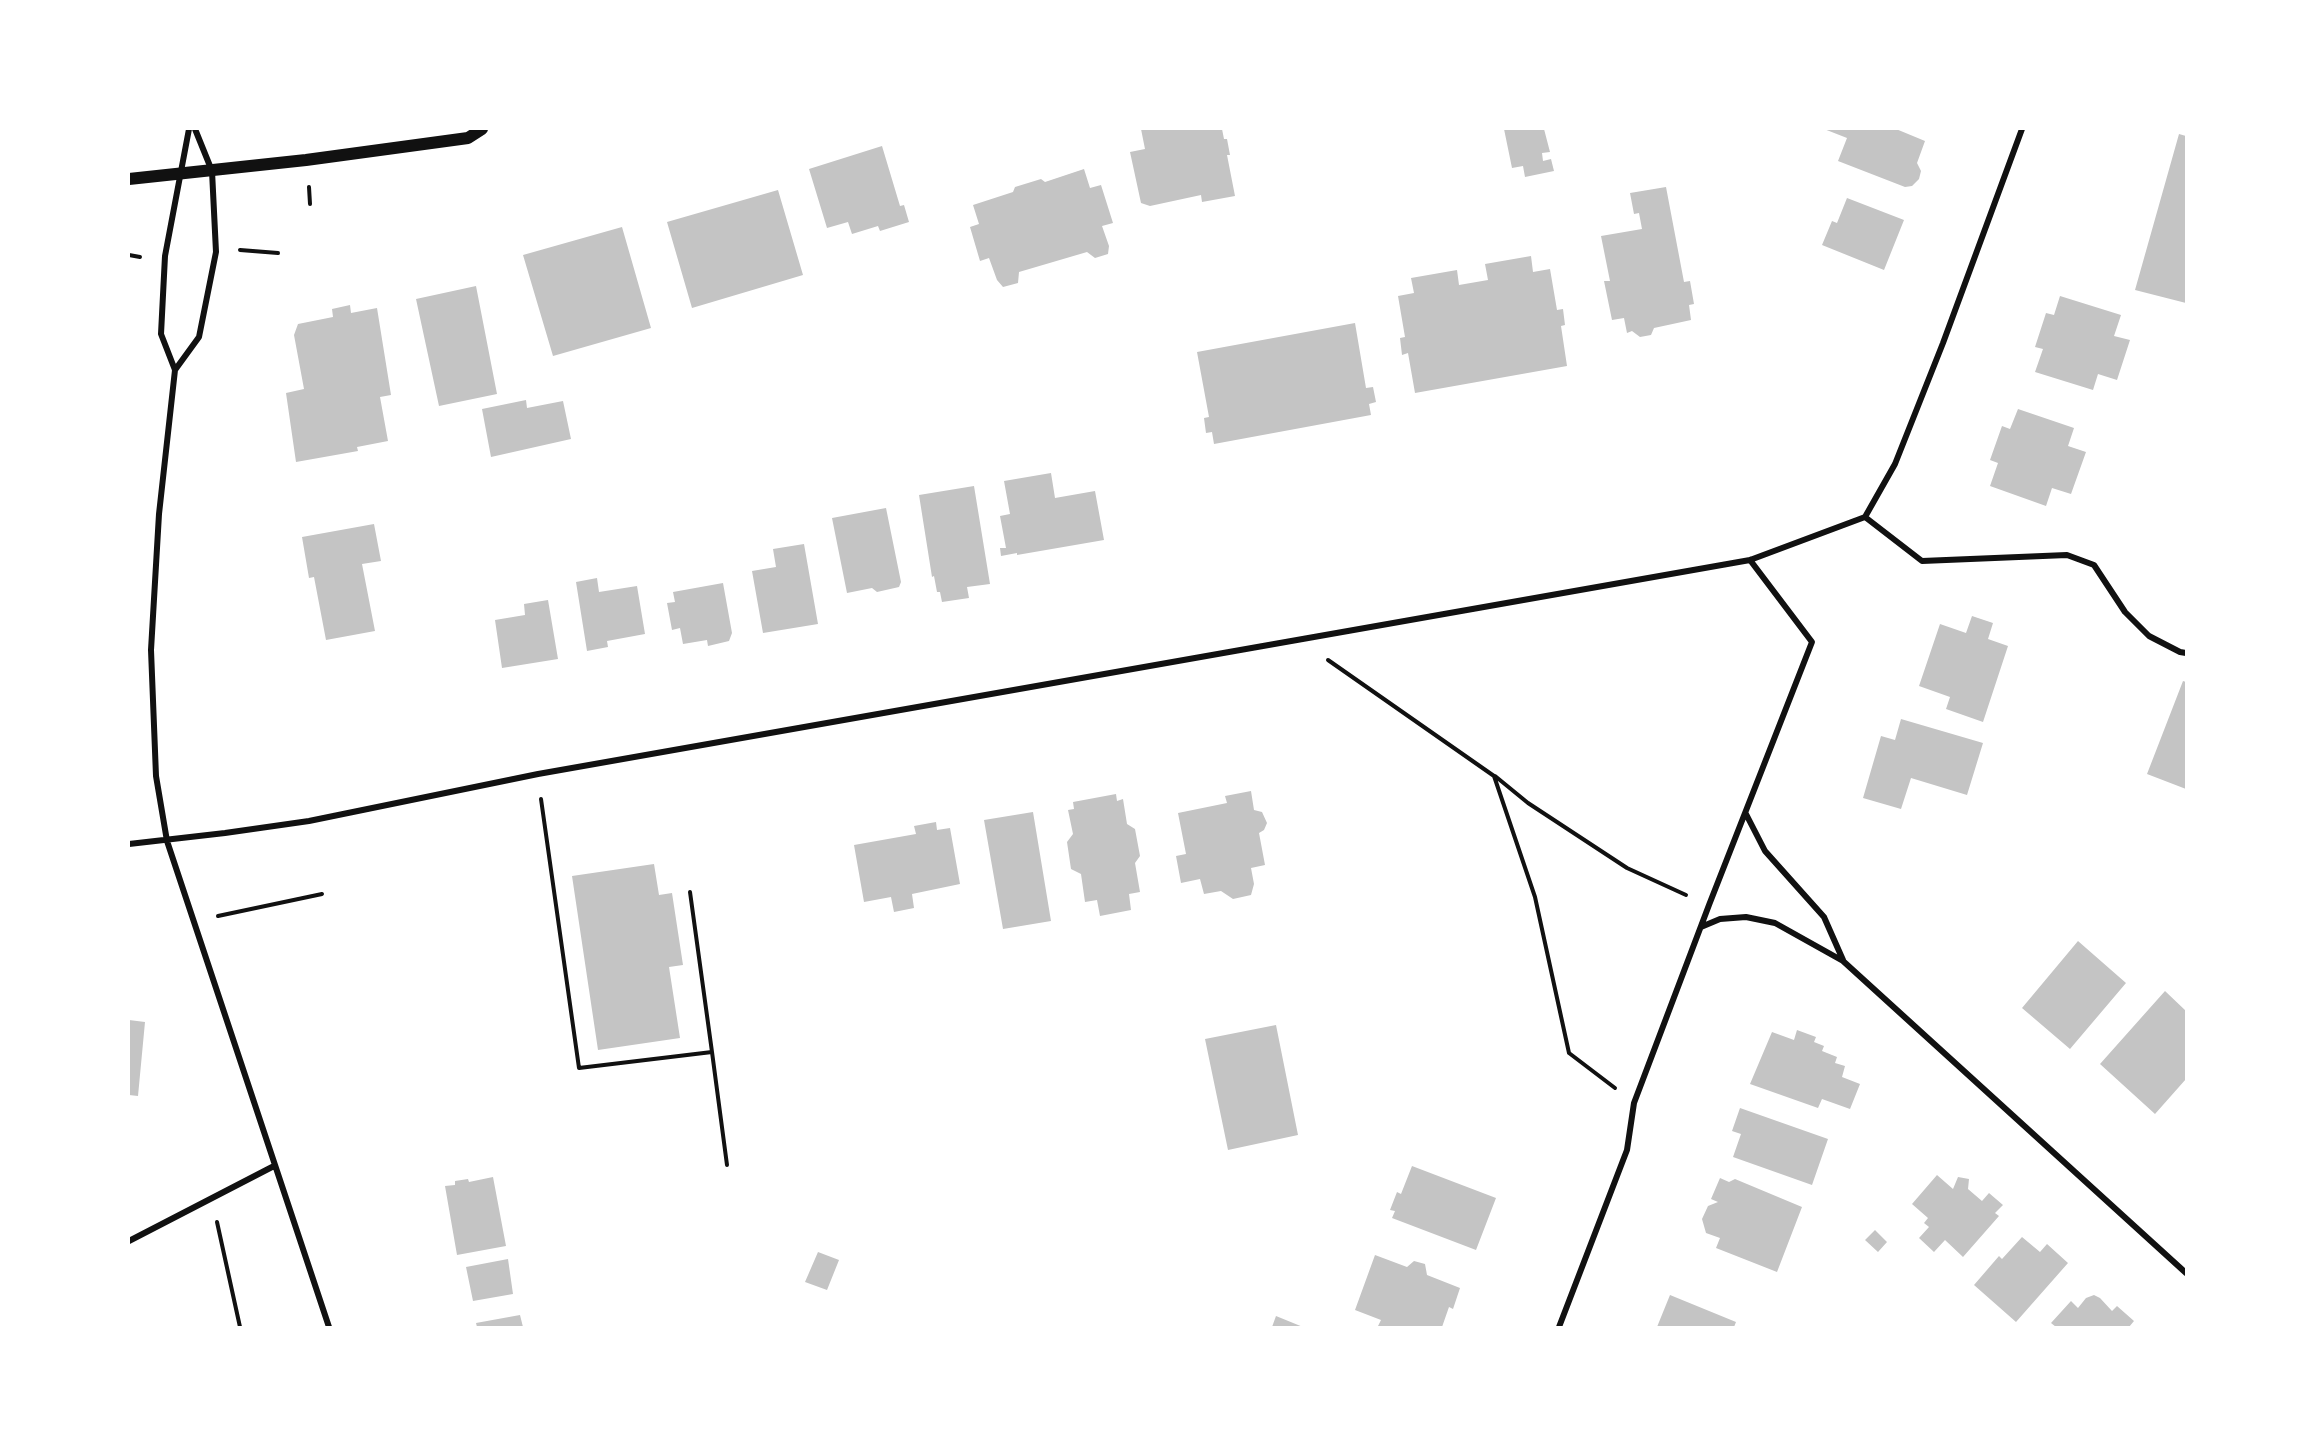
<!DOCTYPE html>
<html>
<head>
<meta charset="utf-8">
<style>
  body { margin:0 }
  #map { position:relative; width:2315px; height:1456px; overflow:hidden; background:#fff; font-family:"Open Sans",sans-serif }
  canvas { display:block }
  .frame { position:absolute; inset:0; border:130px solid #fff; pointer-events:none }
</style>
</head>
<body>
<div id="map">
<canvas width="2315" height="1456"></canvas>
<div class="frame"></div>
</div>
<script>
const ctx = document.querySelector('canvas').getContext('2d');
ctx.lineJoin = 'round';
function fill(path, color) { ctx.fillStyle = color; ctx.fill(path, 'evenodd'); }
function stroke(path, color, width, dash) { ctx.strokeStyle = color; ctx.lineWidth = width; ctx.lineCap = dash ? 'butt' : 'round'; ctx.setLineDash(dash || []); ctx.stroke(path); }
const building = new Path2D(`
  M1141,129h81l2,10h3l3,16h-3l8,41 -33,6 -1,-7 -51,11 -9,-3 -11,-51 15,-3z
  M1504,129h40l6,23 -8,1 1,8 8,-2 3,12 -29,6 -2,-11 -11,2z
  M1824,129h72l29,12 -8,22 4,8 -2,8 -7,7 -7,1 -67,-26 9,-23z
  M2179,134l7,2v167l-51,-13z
  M882,146l18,60 4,-1 5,17 -29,9 -2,-5 -26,8 -4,-12 -21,6 -18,-59z
  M1084,169l6,19 11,-3 12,38 -11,3 7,20 -1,8 -13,4 -8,-6 -68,20 -1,11 -15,4 -6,-7 -8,-22 -9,3 -10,-34 9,-3 -6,-19 40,-13 2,-5 26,-8 4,3z
  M1666,187l18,95 6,-1 4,23 -5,1 2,15 -37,8 -3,7 -11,2 -8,-6 -5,2 -3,-15 -12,2 -8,-39h6l-9,-45 41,-7 -3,-16 -5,1 -4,-21z
  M778,190l25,85 -111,33 -25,-86z
  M1847,198l57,22 -20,50 -62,-25 10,-24 5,2z
  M622,227l29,101 -98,28 -30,-101z
  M1531,256l2,16 17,-3 7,41 6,-1 2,16 -4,1 6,40 -152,27 -7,-40 -6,2 -2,-17 5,-1 -7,-41 16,-3 -3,-15 46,-8 2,15 29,-5 -3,-16z
  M476,286l21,108 -58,12 -23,-107z
  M2060,296l61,19 -7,21 16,4 -13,40 -19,-6 -5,16 -58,-18 8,-23 -8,-2 11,-34 8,2z
  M350,305l1,8 26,-5 14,87 -11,2 8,44 -31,6 1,4 -62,11 -10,-69 18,-4 -10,-54 4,-11 35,-7 -1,-8z
  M1355,323l11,65 7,-1 3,15 -7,2 2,11 -157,29 -2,-12 -6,1 -2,-15 5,-1 -12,-65z
  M526,400l1,8 36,-7 8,38 -80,18 -9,-48z
  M2018,409l56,19 -6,18 18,6 -15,42 -19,-6 -6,18 -56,-20 8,-23 -8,-3 12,-34 8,3z
  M1051,473l4,25 40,-7 9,49 -87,15v-2l-16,3 -1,-8h6l-6,-32 10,-2 -6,-33z
  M974,486l16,98 -23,3 2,11 -27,4 -2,-10h-3l-3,-16 -2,1 -13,-82z
  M886,508l15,74 -2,5 -22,5 -5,-4 -25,5 -15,-75z
  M374,524l7,37 -19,3 13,67 -49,9 -12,-63 -5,1 -7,-41z
  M804,544l14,80 -55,9 -11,-62 24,-4 -3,-18z
  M597,578l2,14 38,-6 8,48 -38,7 1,6 -21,4 -11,-69z
  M723,583l9,50 -3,8 -21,5 -1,-6 -24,4 -3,-16 -8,2 -5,-27 8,-1 -2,-10z
  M548,600l10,59 -56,9 -7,-48 30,-5 -1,-11z
  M1972,616l21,7 -5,16 20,7 -25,76 -37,-13 4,-12 -31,-11 21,-62 26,9z
  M2183,681l3,1v107l-39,-15z
  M1901,719l82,24 -16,52 -56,-17 -10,31 -38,-11 18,-62 14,4z
  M1251,791l3,19 8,2 5,11 -3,7 -5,3 6,32 -14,3 3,16 -3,11 -18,4 -12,-8 -17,3 -4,-15 -19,4 -5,-27 10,-2 -8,-41 49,-10 -2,-7z
  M1116,794l1,7 6,-2 4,25 8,5 5,27 -5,7 5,29 -11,2 2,16 -31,6 -3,-16 -12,2 -4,-28 -10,-5 -4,-27 6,-8 -5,-24 6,-1 -1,-7z
  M1033,812l18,109 -48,8 -19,-109z
  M936,822l1,8 13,-2 10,56 -48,10 2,14 -20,4 -3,-15 -27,5 -10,-57 62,-11 -2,-8z
  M654,864l5,31 13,-2 11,72 -14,2 11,71 -82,12 -26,-174z
  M2078,941l48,42 -56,66 -48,-41z
  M2165,991l21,20v68l-31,35 -55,-50z
  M129,1020l16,2 -7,74 -9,-1z
  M1276,1025l22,110 -70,15 -23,-111z
  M1797,1030l19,7 -2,5 10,4 -2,5 15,6 -2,6 10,3 -3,11 18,7 -10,25 -28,-10 -4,9 -68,-24 22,-52 22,8z
  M1740,1108l88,31 -16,46 -79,-28 8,-23 -9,-3z
  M1412,1166l84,32 -20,52 -84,-32 3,-7 -5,-1 7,-18 4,2z
  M1937,1175l16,14 5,-12 11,2 -1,10 14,12 7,-8 14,12 -8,8 4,3 -36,41 -18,-17 -11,12 -15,-14 10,-11 -5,-4 4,-5 -16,-14z
  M493,1177l13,69 -49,9 -12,-69 10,-1v-4l13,-2 1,3z
  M1720,1178l9,4 6,-3 67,28 -25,65 -61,-24 4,-10 -14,-5 -4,-14 6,-13 10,-4 -7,-3z
  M1875,1230l12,12 -9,10 -13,-12z
  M2022,1237l18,15 7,-8 21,19 -52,59 -42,-37 25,-29 3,3z
  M818,1252l21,8 -12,30 -22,-8z
  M1375,1255l32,12 7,-6 11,3 2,11 33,13 -7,21 -4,-2 -7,20h-62l-2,-1 3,-6 -26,-10z
  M508,1259l5,35 -40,7 -7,-34z
  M1670,1295l66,27 -2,5h-77z
  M2094,1295l6,3 12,13 5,-5 17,15 -5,6h-73l-5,-4 20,-22 7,7 8,-10z
  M520,1315l3,12h-46l-1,-4z
  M1276,1316l27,11h-31z`);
const path = new Path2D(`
  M309,187l1,17
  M240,250l38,3
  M129,255l11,2
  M1328,660l166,116 41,121 34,156 46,35
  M1495,776l33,27 99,65 59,27
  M541,799l38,269 133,-16 -22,-160
  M218,916l104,-22
  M712,1052l15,113
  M217,1222l23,105`);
const minor = new Path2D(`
  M189,129l-24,127 -4,78 14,36 -16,144 -8,136 5,126 11,65 162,486
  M175,370l24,-33 17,-85 -4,-81 -17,-42
  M1865,517l57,44 145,-6 27,10 31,47 24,24 31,16 6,1
  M1746,814l19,37 59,66 19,43
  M129,844l96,-11 84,-12 229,-47 1212,-214 115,-43 30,-53 48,-121 79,-214
  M1701,927l19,-8 26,-2 29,6 68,38 343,312
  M129,1241l145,-75
  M1559,1327l68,-177 7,-47 75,-198 103,-263 -62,-82`);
const secondary = new Path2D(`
  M129,179l177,-19 162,-22 14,-9`);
fill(building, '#c4c4c4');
stroke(path, '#111', 4);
stroke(minor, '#111', 6);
stroke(secondary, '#111', 12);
</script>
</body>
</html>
